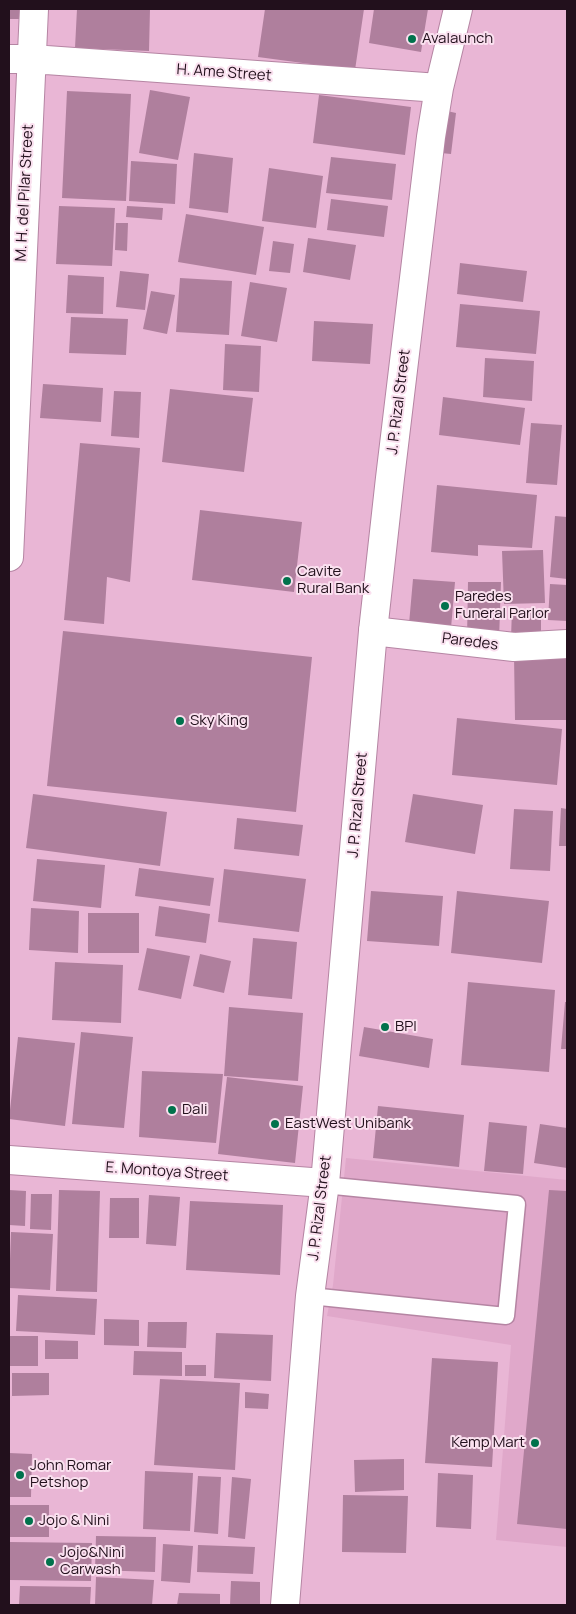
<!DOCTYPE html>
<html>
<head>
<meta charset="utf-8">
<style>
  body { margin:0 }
  #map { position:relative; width:576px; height:1614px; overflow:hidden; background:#e9b6d5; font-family:Manrope,sans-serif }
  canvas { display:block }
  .frame { position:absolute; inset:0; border:10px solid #22101c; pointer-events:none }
</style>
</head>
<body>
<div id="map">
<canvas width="576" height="1614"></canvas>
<div class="frame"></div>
</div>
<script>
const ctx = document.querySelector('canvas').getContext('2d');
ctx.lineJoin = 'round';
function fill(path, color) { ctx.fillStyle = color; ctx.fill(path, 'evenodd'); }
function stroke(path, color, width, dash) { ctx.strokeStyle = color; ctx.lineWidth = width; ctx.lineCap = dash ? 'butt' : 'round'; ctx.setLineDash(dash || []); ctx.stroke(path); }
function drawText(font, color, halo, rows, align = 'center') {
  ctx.font = font + ' Manrope,sans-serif'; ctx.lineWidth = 4; ctx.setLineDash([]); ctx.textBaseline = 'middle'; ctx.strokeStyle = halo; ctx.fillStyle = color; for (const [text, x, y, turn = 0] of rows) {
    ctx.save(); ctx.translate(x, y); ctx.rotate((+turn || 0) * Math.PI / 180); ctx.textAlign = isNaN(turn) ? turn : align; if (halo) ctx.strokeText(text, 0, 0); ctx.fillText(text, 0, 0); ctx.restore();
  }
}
const built = new Path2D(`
  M346,1158l221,22v367l-71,-7 15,-195 -184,-29 6,-31z`);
const building = new Path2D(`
  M9,9h15v10h-15z
  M77,9h73l-1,42 -74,-3z
  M265,9h99l-9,61 -97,-13z
  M374,9h54l-7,43 -52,-9z
  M150,90l40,7 -12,63 -39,-7z
  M67,91l64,3 -5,107 -64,-3z
  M319,95l92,12 -6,48 -92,-12z
  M447,111l9,2 -5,41 -10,-1z
  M194,153l39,5 -5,55 -39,-5z
  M331,157l65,7 -4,36 -66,-7z
  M131,161l46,3 -2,40 -46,-3z
  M269,168l54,8 -7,52 -54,-7z
  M331,199l57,7 -4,31 -57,-7z
  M59,206l56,2 -3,58 -56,-2z
  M127,206l36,2 -1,12 -36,-3z
  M186,214l78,13 -8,48 -78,-13z
  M116,223h12l-1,28 -12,-1z
  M308,238l48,7 -6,35 -47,-8z
  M273,241l21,3 -4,29 -21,-2z
  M460,263l67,8 -4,31 -66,-8z
  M120,271l29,3 -4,36 -29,-3z
  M68,275l36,2 -1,37 -37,-1z
  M180,278l52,3 -3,54 -53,-3z
  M250,282l37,6 -10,54 -36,-6z
  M151,291l24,4 -8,39 -24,-5z
  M460,304l80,7 -4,43 -80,-7z
  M71,317l57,2 -2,36 -57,-2z
  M314,321l59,3 -3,40 -58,-3z
  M225,344l36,2 -2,46 -36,-2z
  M485,358l49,3 -2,40 -49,-4z
  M43,384l60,4 -2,34 -61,-4z
  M170,389l83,9 -9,74 -82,-10z
  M114,391l27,1 -2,46 -28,-2z
  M443,397l82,11 -5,37 -81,-10z
  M531,423l31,2 -5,60 -31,-2z
  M80,443l60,5 -10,134 -23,-5 -3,47 -40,-4z
  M437,485l100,10 -5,53 -54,-3v11l-47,-4z
  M200,510l102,12 -8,70 -102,-12z
  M555,516l12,1v62l-17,-2z
  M543,550l2,53 -41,1 -2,-53z
  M413,579l42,3 -4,46 -42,-4z
  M468,582h33l-2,58 -32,-1z
  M550,584l17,1v36l-19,-1z
  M512,609l29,1v29l-30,-1z
  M63,631l249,26 -16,155 -249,-26z
  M567,654v66h-52l-1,-65z
  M457,718l105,11 -5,56 -105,-10z
  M33,794l134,18 -7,54 -134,-18z
  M413,794l70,11 -8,49 -70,-12z
  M561,808l6,1v37h-8z
  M514,809l39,2 -3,60 -40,-2z
  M237,818l66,7 -4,31 -65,-7z
  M37,859l68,6 -4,43 -68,-7z
  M139,868l75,10 -4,28 -75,-10z
  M224,869l82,10 -7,53 -81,-10z
  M371,891l72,5 -4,50 -72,-5z
  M457,891l92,10 -7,62 -91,-10z
  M159,906l51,8 -4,29 -51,-7z
  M31,908l48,3 -1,42 -49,-3z
  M88,913h51v40h-51z
  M253,938l44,4 -5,57 -44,-4z
  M147,948l43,8 -9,43 -43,-9z
  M200,954l31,7 -7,32 -31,-7z
  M55,962l68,3 -2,58 -69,-3z
  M468,982l87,8 -6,82 -88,-7z
  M565,1002h2v47h-6z
  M229,1007l74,6 -5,68 -74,-5z
  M364,1027l69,12 -4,29 -70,-12z
  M81,1032l52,5 -9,91 -52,-4z
  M18,1037l57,6 -10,83 -56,-7z
  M142,1071l81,3 -7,69 -77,-6z
  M227,1077l76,9 -8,77 -77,-9z
  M378,1106l86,9 -5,52 -86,-9z
  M489,1122l38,4 -4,48 -39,-3z
  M540,1124l27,4v40l-33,-5z
  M9,1190l17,1 -1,35 -16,-1z
  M59,1190l41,1 -3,101 -41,-1z
  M549,1190l18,1v338l-50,-5z
  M31,1194h21l-1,36 -21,-1z
  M149,1195l31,2 -4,49 -30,-2z
  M110,1198h29v40h-30z
  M190,1201l93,4 -3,70 -94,-5z
  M11,1232l42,2 -3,56 -41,-2z
  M18,1295l79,4 -2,36 -79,-4z
  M104,1319l35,1v26l-35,-1z
  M148,1322h39l-1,26 -39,-1z
  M216,1333l57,2 -2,46 -57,-3z
  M9,1336h29v30h-29z
  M45,1340l33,1v18h-33z
  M134,1351l48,1v24l-49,-1z
  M432,1358l66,4 -6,105 -67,-4z
  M185,1365h21v11h-21z
  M12,1373h37v22l-37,1z
  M160,1379l80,4 -5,87 -81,-5z
  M245,1392l24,2 -1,15 -23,-1z
  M9,1453l23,1 -1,43h-22z
  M404,1459v31l-49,2 -1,-32z
  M145,1471l48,2 -3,58 -47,-2z
  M438,1473l35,2 -2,54 -35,-2z
  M198,1476l23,1 -3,57 -24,-2z
  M232,1477l19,2 -6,60 -17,-2z
  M343,1495l65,1 -2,57 -64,-1z
  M9,1505h40v32h-40z
  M96,1536l60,1 -1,35 -60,-2z
  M9,1542l83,1 -1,38 -82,-1z
  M163,1544l30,2 -3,37 -29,-2z
  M198,1545l57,2 -2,27 -56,-2z
  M96,1577l58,3 -2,25h-57z
  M231,1581l29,1v23h-30z
  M20,1586l71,1 -1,18h-71z
  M179,1593l41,1v11h-43z`);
const lane = new Path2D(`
  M310,1296l196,20 11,-112 -183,-18 -9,-3`);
const street = new Path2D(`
  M9,59h23
  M373,631l141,16 53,-3
  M9,1160l316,23`);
const secondary = new Path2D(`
  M32,59l407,29
  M9,557l25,-548
  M285,1605l25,-309 15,-113 48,-552 17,-153 41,-341 8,-49 19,-79`);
const markers = [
  [412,39,5,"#00724c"],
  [287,581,5,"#00724c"],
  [445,606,5,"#00724c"],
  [180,721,5,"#00724c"],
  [385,1027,5,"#00724c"],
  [172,1110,5,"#00724c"],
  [275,1124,5,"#00724c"],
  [535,1443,5,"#00724c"],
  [20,1475,5,"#00724c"],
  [29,1521,5,"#00724c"],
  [50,1562,5,"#00724c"]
];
const poiNames = [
  ["Avalaunch",422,39],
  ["Cavite",297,572],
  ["Rural Bank",297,589],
  ["Paredes",455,597],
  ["Funeral Parlor",455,614],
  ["Sky King",190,721],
  ["BPI",395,1027],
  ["Dali",182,1110],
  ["EastWest Unibank",285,1124],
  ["Kemp Mart",525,1443,"right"],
  ["John Romar",30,1466],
  ["Petshop",30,1483],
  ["Jojo & Nini",39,1521],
  ["Jojo&Nini",60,1553],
  ["Carwash",60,1570]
];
const streetNames = [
  ["H. Ame Street",224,73,4],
  ["M. H. del Pilar Street",25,193,-87],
  ["J. P. Rizal Street",399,402,-83],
  ["Paredes",470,642,7],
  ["J. P. Rizal Street",358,805,-85],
  ["E. Montoya Street",167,1172,4],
  ["J. P. Rizal Street",320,1208,-83]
];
fill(built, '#e0a8ca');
fill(building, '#af7f9d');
stroke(lane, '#b585a3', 19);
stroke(street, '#b585a3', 30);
stroke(secondary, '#b585a3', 30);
stroke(lane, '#fff', 16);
stroke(street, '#fff', 28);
stroke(secondary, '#fff', 28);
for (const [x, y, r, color] of markers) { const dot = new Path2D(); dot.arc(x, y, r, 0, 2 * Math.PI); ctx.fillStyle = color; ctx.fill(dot); stroke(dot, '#fae0ef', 2); }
drawText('15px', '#22101c', '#fae0ef', poiNames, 'left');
drawText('15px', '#22101c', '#fae0ef', streetNames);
</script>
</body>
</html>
